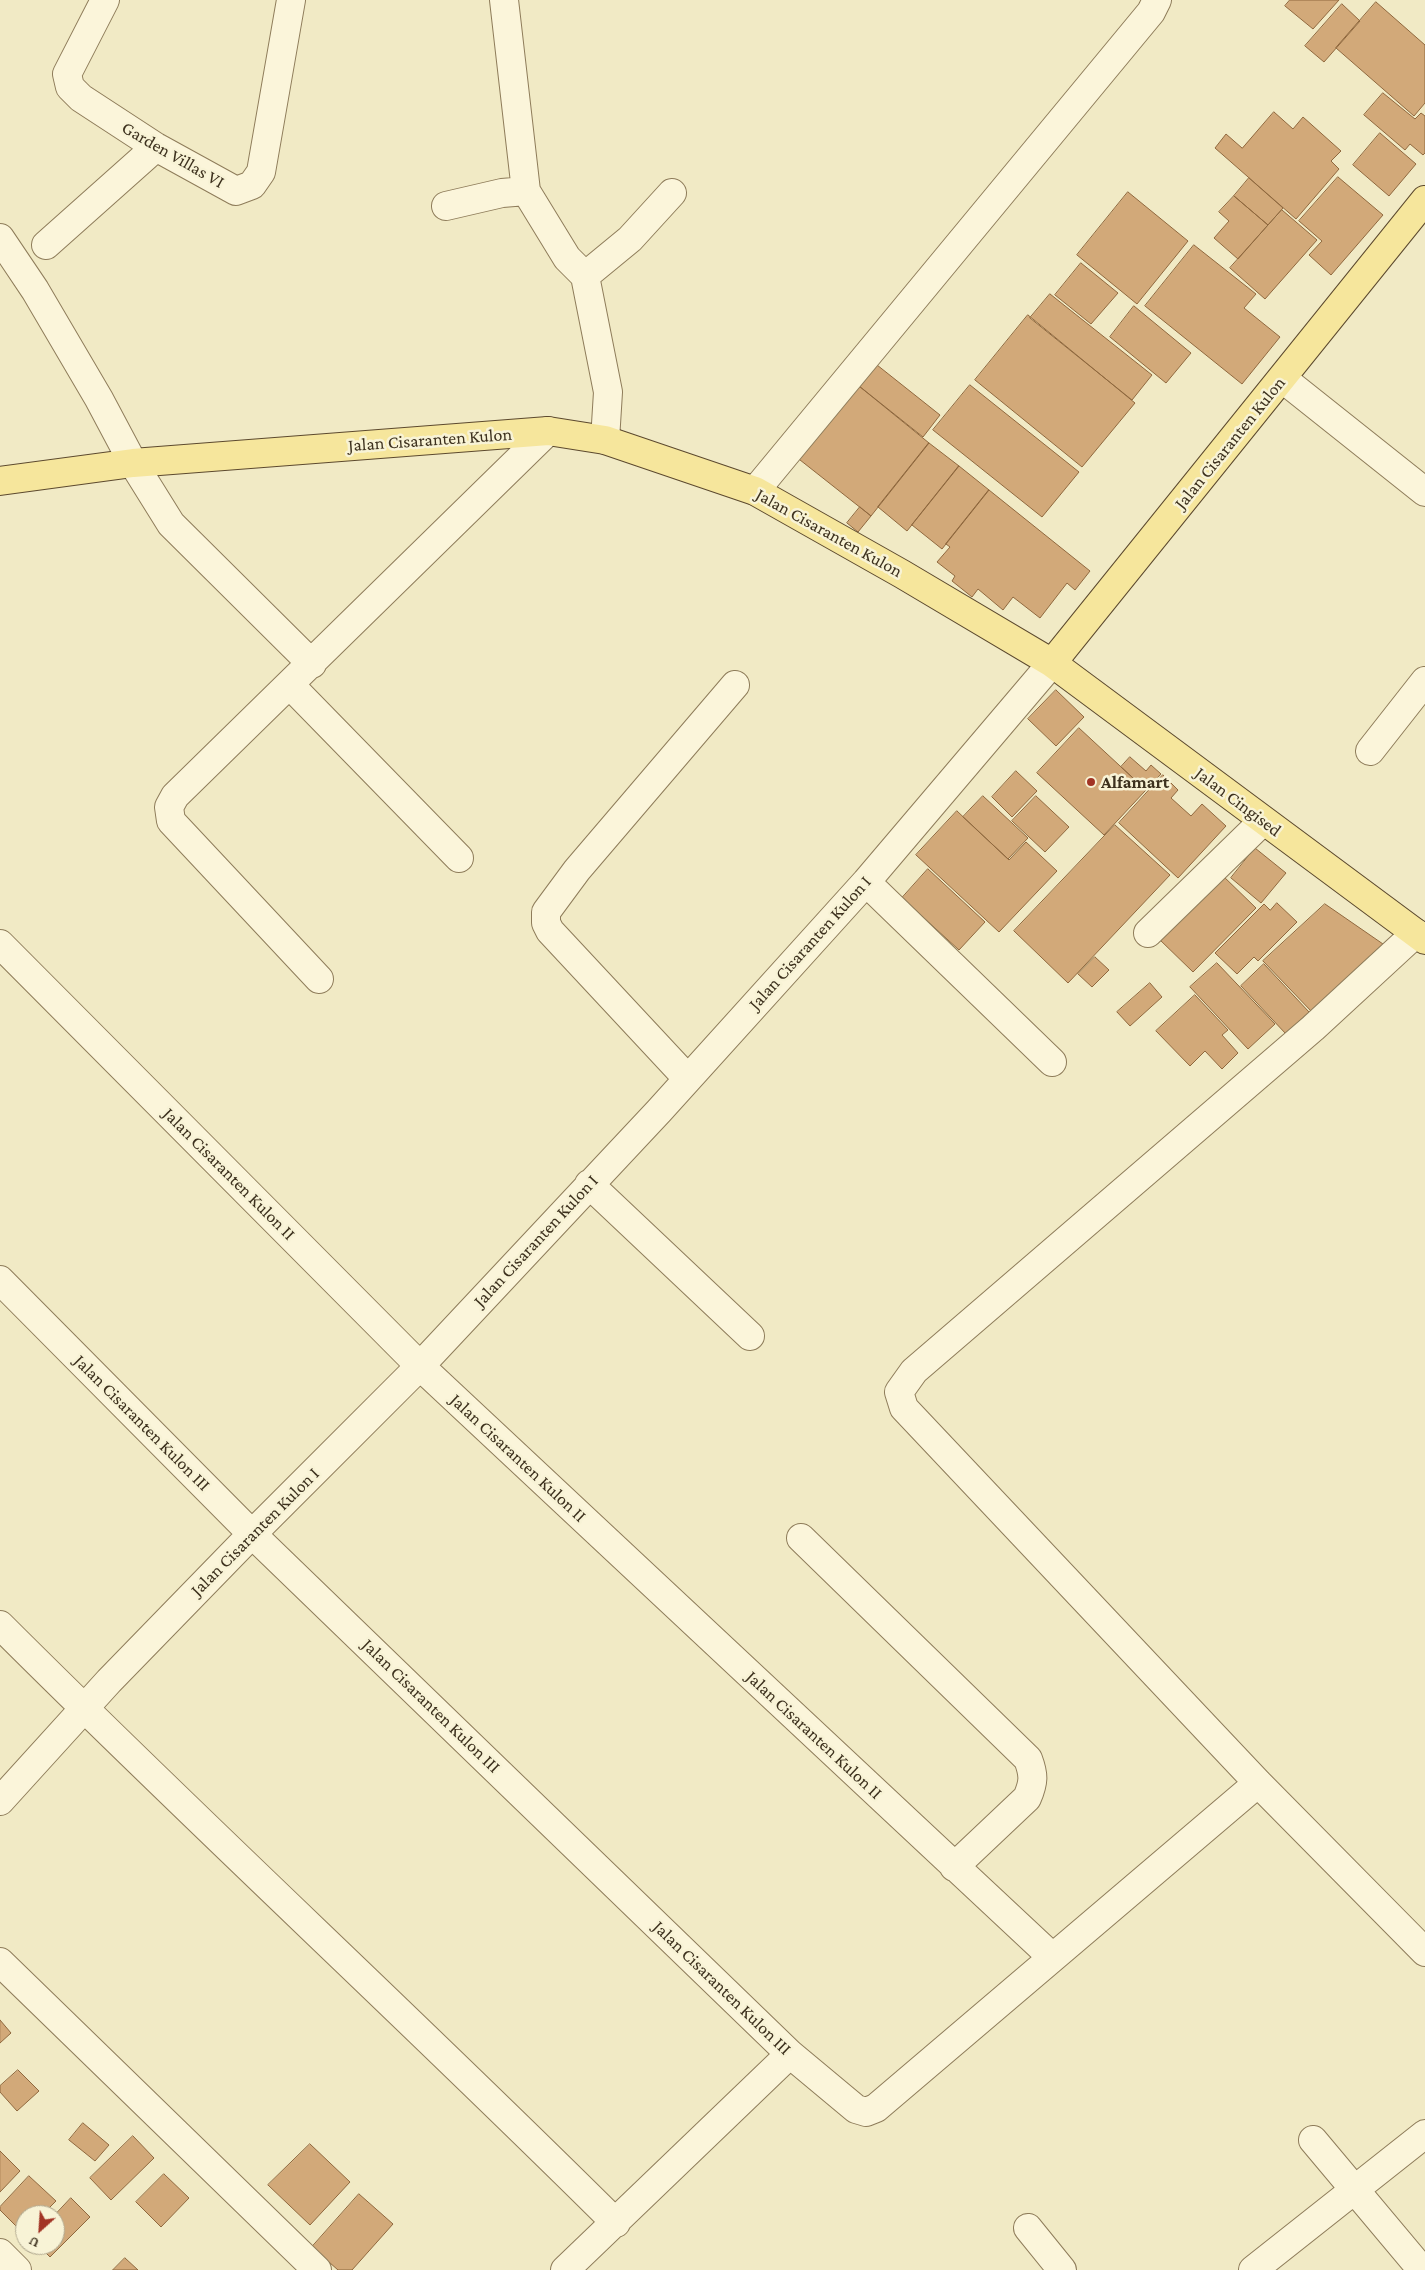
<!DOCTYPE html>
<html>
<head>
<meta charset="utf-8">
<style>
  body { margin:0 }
  #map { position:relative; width:1425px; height:2270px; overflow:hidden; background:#f1eac5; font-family:"Crimson Pro",serif }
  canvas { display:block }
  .north { position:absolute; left:15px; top:2205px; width:50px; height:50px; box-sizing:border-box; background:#f8f3d6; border:1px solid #ada58c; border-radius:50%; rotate:206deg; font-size:14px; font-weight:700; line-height:20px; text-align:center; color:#3d311e }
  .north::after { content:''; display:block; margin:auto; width:18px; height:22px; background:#a23425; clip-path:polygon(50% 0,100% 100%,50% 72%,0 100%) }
</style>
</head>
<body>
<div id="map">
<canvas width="1425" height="2270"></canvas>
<div class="north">U</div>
</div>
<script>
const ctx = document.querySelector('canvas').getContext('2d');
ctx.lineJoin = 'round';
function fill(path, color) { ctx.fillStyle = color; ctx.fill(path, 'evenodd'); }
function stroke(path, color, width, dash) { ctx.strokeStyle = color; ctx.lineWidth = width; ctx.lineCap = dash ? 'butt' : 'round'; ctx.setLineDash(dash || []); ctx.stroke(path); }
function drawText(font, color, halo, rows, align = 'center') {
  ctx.font = font + ' "Crimson Pro",serif'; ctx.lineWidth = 5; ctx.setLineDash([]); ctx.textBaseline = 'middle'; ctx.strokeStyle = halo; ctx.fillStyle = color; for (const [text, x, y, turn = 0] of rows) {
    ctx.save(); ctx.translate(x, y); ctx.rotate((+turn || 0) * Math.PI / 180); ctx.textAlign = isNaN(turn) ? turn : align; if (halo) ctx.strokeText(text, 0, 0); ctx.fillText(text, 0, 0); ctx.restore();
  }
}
const building = new Path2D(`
  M1290,0h49l-26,29 -28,-23z
  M1376,2l49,43v58l-11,13 -78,-68z
  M1342,4l18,17 -36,41 -19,-16z
  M1383,93l32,26 6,-6 4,3v37l-2,2 -13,-11 -5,6 -41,-35z
  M1274,112l19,17 10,-12 38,34 -10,10 8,8 -43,50 -81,-71 11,-14 16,14z
  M1380,133l36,31 -27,32 -36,-31z
  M1338,177l45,38 -52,60 -22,-20 13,-14 -23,-20z
  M1249,178l34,30 -15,17 -34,-29z
  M1128,192l60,49 -51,63 -60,-49z
  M1234,196l34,29 -30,34 -24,-21 15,-17 -10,-9z
  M1282,210l35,30 -52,59 -35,-31z
  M1194,245l62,49 -12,14 36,29 -38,47 -97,-78z
  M1081,263l37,30 -27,31 -36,-29z
  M1050,294l102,81 -20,25 -102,-82z
  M1134,306l57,47 -25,30 -56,-46z
  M1028,315l107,88 -53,64 -107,-87z
  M872,361l68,54 -17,22 -69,-55z
  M854,382l75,61 -58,73 -76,-60z
  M970,385l109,87 -37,45 -109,-87z
  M929,443l30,23 -52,65 -29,-24z
  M959,466l30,24 -47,59 -30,-24z
  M989,490l101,81 -15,19 -8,-7 -27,35 -27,-21 -10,13 -25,-21 -6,8 -20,-16 3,-5 -18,-14 13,-15 -4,-3z
  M860,507l11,9 -13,16 -11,-9z
  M1056,690l28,27 -28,29 -28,-27z
  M1079,728l67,62 -42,45 -67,-62z
  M1130,757l16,14 5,-6 10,9 -15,16 -25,-23z
  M1016,771l21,20 -25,26 -20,-20z
  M1163,775l15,15 -7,8 20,18 11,-12 24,22 -48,52 -59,-55z
  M983,796l45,42 -20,21 -45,-42z
  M1036,796l33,31 -24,25 -33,-31z
  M957,811l52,49 17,-18 31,29 -58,61 -83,-77z
  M1115,825l55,50 -102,108 -54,-52z
  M1255,848l31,25 -25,30 -30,-25z
  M928,869l57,53 -26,28 -57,-52z
  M1221,874l35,34 -63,64 -35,-34z
  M1277,903l20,19 -39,39 -4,-4 -17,17 -22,-21 49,-49 6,6z
  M1325,904l58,40 -71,68 -49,-51z
  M1095,957l14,13 -17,17 -14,-13z
  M1217,963l58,61 -27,25 -58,-62z
  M1264,964l45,48 -23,22 -45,-48z
  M1150,983l12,14 -32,29 -13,-14z
  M1195,995l33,35 -6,5 16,18 -16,16 -17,-18 -15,15 -34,-35z
  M0,2020l11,13 -11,10z
  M18,2070l21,21 -22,20 -17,-19v-6z
  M83,2123l26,22 -14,16 -26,-21z
  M133,2136l21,22 -43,42 -21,-22z
  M310,2144l40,38 -40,43 -42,-40z
  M0,2151l20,20 -20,21z
  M164,2174l25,24 -28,29 -25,-25z
  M29,2176l27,25 -14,14h-17l-1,19 -24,-24v-3z
  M359,2194l34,30 -41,46h-14l-26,-23z
  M71,2198l19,19 -40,40 -12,-12h17v-30z
  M125,2258l13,12h-25z`);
const minor = new Path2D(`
  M105,0l-38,74 3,13 11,11 75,49 80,44 16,-6 9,-13 30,-172
  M504,0l22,191
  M446,206l56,-13 24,-2 41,67 18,18 23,116 -3,48
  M0,238l35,52 64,109 34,64 38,61 141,140
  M46,245l110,-98
  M585,276l45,-37 42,-46
  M1283,379l142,113
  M755,491l396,-479 6,-12
  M290,685l169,173
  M1370,751l55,-70
  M866,882l186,180
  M1148,933l115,-112
  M1416,933l-103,95 -399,343 -15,21 5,16 354,375 167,169
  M0,944l420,422 632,591
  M319,979l-148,-158 -2,-14 6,-11 373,-365
  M687,1078l-137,-147 -4,-8v-11l31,-42 158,-185
  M589,1184l161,152
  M0,1280l252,254 538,520 66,55 10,3 10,-4 382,-325
  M801,1538l227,221c6,16 6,23 -1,39l-73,69
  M0,1625c202,202 413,396 616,598
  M0,1801l109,-120 143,-147 168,-168 239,-255 207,-229 186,-219
  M0,1962l317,308
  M1313,2140l109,130
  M1028,2228l34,42
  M0,2253l17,17
  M565,2270l225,-216
  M1253,2270l172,-136`);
const major = new Path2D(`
  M0,481l133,-18 415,-32 57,9 150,51 147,83 150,89 373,277
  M1052,663l373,-463`);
const markers = [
  [1091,782,5,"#a23425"]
];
const streetNames = [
  ["Garden Villas VI",173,155,30],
  ["Jalan Cisaranten Kulon",430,440,-4],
  ["Jalan Cisaranten Kulon",1230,443,-51],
  ["Jalan Cisaranten Kulon",829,533,29],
  ["Jalan Cingised",1238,802,37],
  ["Jalan Cisaranten Kulon I",810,943,-48],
  ["Jalan Cisaranten Kulon II",229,1174,45],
  ["Jalan Cisaranten Kulon I",536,1241,-47],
  ["Jalan Cisaranten Kulon III",142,1423,45],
  ["Jalan Cisaranten Kulon II",518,1458,43],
  ["Jalan Cisaranten Kulon I",255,1532,-45],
  ["Jalan Cisaranten Kulon III",431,1706,44],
  ["Jalan Cisaranten Kulon II",814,1735,43],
  ["Jalan Cisaranten Kulon III",722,1988,44]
];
const poiNames = [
  ["Alfamart",1101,782]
];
fill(building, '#d2a979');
stroke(building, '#8f683e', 1);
stroke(minor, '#8e7c5a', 30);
stroke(major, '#5c492e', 30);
stroke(minor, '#fbf5da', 28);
stroke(major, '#f6e69c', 28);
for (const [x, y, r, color] of markers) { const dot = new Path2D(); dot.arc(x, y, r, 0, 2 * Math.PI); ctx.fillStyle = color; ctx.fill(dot); stroke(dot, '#f8f3d6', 2); }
drawText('18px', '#3d311e', '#f8f3d6', streetNames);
drawText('bold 18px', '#3d311e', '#f8f3d6', poiNames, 'left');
</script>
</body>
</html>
